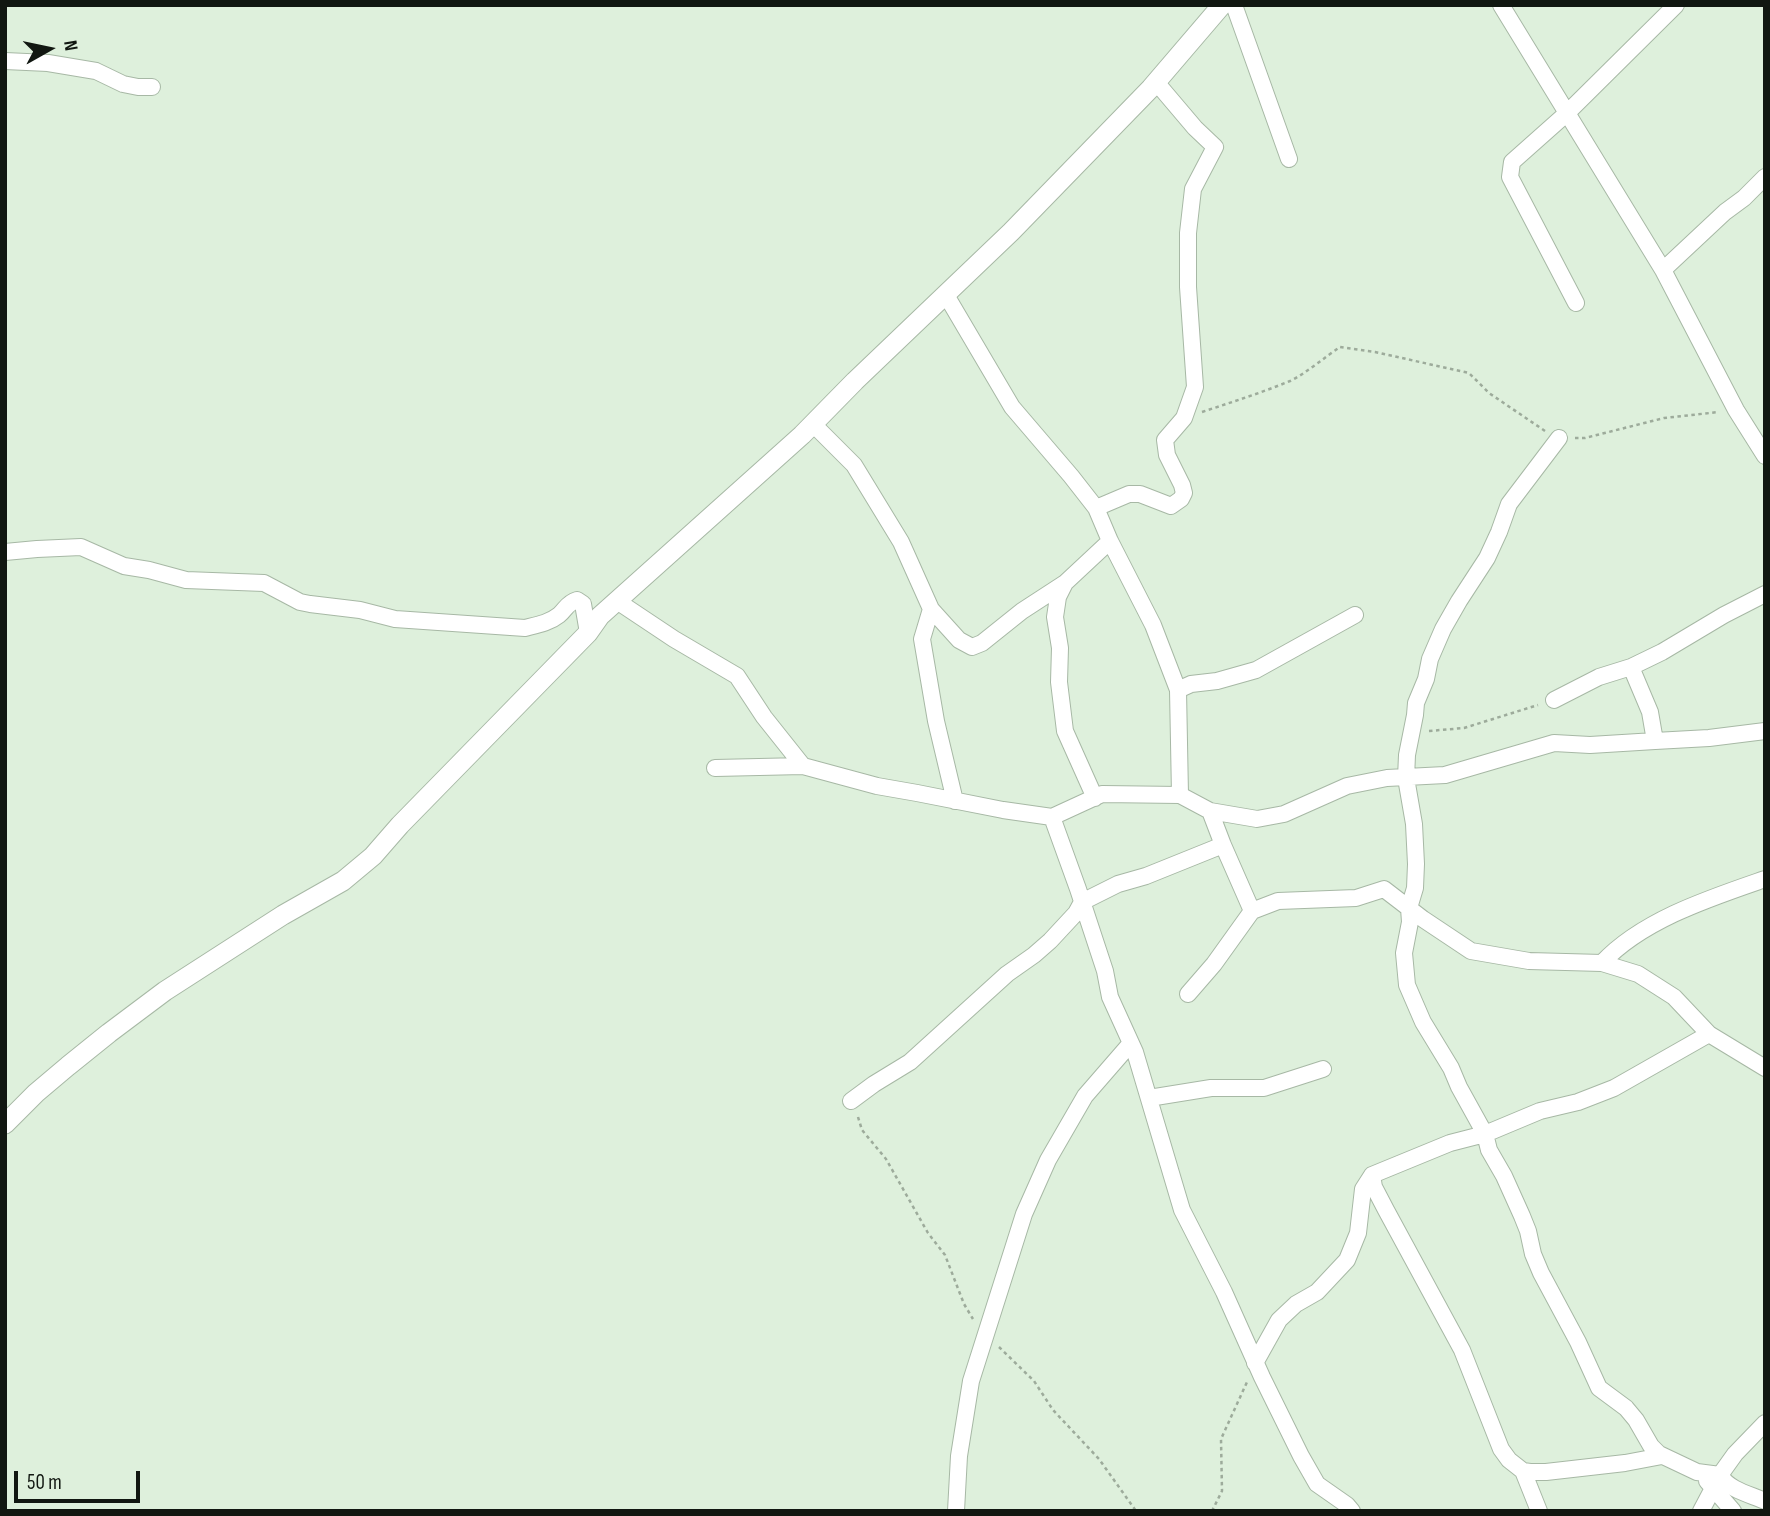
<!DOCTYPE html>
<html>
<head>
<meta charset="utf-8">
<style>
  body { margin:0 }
  #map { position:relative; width:1770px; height:1516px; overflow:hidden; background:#def0dc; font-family:"Sofia Sans Condensed",sans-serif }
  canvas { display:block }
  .frame { position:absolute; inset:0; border:7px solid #111711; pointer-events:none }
  .north { position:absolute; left:14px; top:14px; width:70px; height:70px; -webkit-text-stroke:5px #def0dc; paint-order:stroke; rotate:81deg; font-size:19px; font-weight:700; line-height:28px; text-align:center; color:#111711 }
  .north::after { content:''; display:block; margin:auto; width:24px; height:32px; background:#111711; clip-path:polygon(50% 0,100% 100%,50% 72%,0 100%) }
  .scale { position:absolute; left:14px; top:1471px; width:126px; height:32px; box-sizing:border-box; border:4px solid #111711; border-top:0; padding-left:9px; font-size:21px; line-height:24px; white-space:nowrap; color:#111711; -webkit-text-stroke:5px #def0dc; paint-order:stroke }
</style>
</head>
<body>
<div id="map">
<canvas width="1770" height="1516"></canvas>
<div class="frame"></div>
<div class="north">N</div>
<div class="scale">50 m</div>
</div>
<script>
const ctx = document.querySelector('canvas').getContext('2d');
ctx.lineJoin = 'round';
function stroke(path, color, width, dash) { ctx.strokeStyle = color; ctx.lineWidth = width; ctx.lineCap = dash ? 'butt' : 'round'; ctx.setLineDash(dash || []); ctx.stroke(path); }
const path = new Path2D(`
  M1202,412c30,-10 59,-19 88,-31 15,-7 35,-24 50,-34l35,5 94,21 20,20 56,38
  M1575,438h10l79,-20 55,-6
  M1429,731l35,-3 74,-23
  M858,1117l4,13 24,29 42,74 17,22 19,49 9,15
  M999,1347l35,34 19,29 46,49 37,52
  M1212,1511l10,-20 -1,-52 26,-57`);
const minor = new Path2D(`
  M1234,5l55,154
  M1501,5l162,265 73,140 29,46
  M5,61l43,2 48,8 27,13 15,3h14
  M1663,270l62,-58 19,-14 21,-21
  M946,295l66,112 59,69 25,32 14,33 43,84 25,65 13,-6 26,-3 39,-11 99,-55
  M1576,303l-66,-126 2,-15 54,-48 110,-109
  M813,424l41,41 47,77 30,67 28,31 13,7 10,-4 40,-32 43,-28 45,-42
  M1559,438l-50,66 -10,28 -12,26 -28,43 -16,28 -13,30 -4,20 -10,24 -1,12 -8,40 -1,23 8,46 2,40 -1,24 -6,20 1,14 -6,31 3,32 16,37 28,46 8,19 26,47 4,16 15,26 18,40 6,15 5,23 8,19 37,69 21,46 27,20 10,12 15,26 8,8 38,18 23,3c9,15 29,19 45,26
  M1096,508l33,-14h11l31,12 10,-7 3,-6 -2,-8 -15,-30 -2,-15 19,-22 11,-31 -7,-100v-54l5,-44 22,-42 -20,-19 -39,-46
  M5,552l32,-3 44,-2 43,19 25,4 37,10 78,3 36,19 10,2 50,6 35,9 130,9c12,-3 24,-5 34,-13 7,-6 8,-12 18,-15l6,4 5,29
  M1065,583l-7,14 -3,20 5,31 -1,34 6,49 30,67
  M617,601l57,38 63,37 27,41 39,49 74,20 40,7 86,17 49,7 50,-23 78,1 30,16 47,8 27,-5 63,-28 40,-8 58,-3 109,-32 36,2 65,-4 54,-3 56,-7
  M931,609l-9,30 14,82 19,80
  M1631,667l19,45 5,29
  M1178,690l2,105
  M1554,700l45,-23 32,-10 31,-15 62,-37 41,-21
  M715,768l88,-2
  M1210,811l13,34 29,66
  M1052,817l26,72 27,82 5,26 25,55 47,158 42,82 38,85 39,79 16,28 30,21 5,6
  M1602,963l36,11 36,23 35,37 56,34
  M1188,994l26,-30 38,-53 26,-10 78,-3 28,-9 39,30 48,32 58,10 73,2c40,-43 108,-65 163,-84
  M1149,1098l62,-10h53l59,-19
  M851,1101l23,-17 36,-22 97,-88 27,-19 16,-14 26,-28 6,-11 36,-18 28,-8 77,-31
  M1372,1175l2,12 12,23 76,140 39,99 8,11 14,11 7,1h16l79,-9 37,-7
  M1255,1363l24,-43 17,-16 21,-12 30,-32 11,-27 5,-44 9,-14 78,-32 35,-9 55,-23 38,-9 36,-14 95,-54
  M1523,1471l16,40
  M1707,1481l26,30
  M956,1511l3,-55 12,-75 53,-167 24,-54 37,-64 46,-53
  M1701,1511l19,-36 15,-21 30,-31`);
const tertiary = new Path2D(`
  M5,1124l31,-31 32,-27 41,-33 56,-42 118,-76 60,-34 30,-25 27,-31 188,-192 12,-17 202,-181 53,-54 156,-149 140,-144 71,-83`);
stroke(minor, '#a7b8a5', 18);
stroke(tertiary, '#a7b8a5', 21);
stroke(path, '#9dab9b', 2.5, [3.5, 3.5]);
stroke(minor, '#fff', 16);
stroke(tertiary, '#fff', 19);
</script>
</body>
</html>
